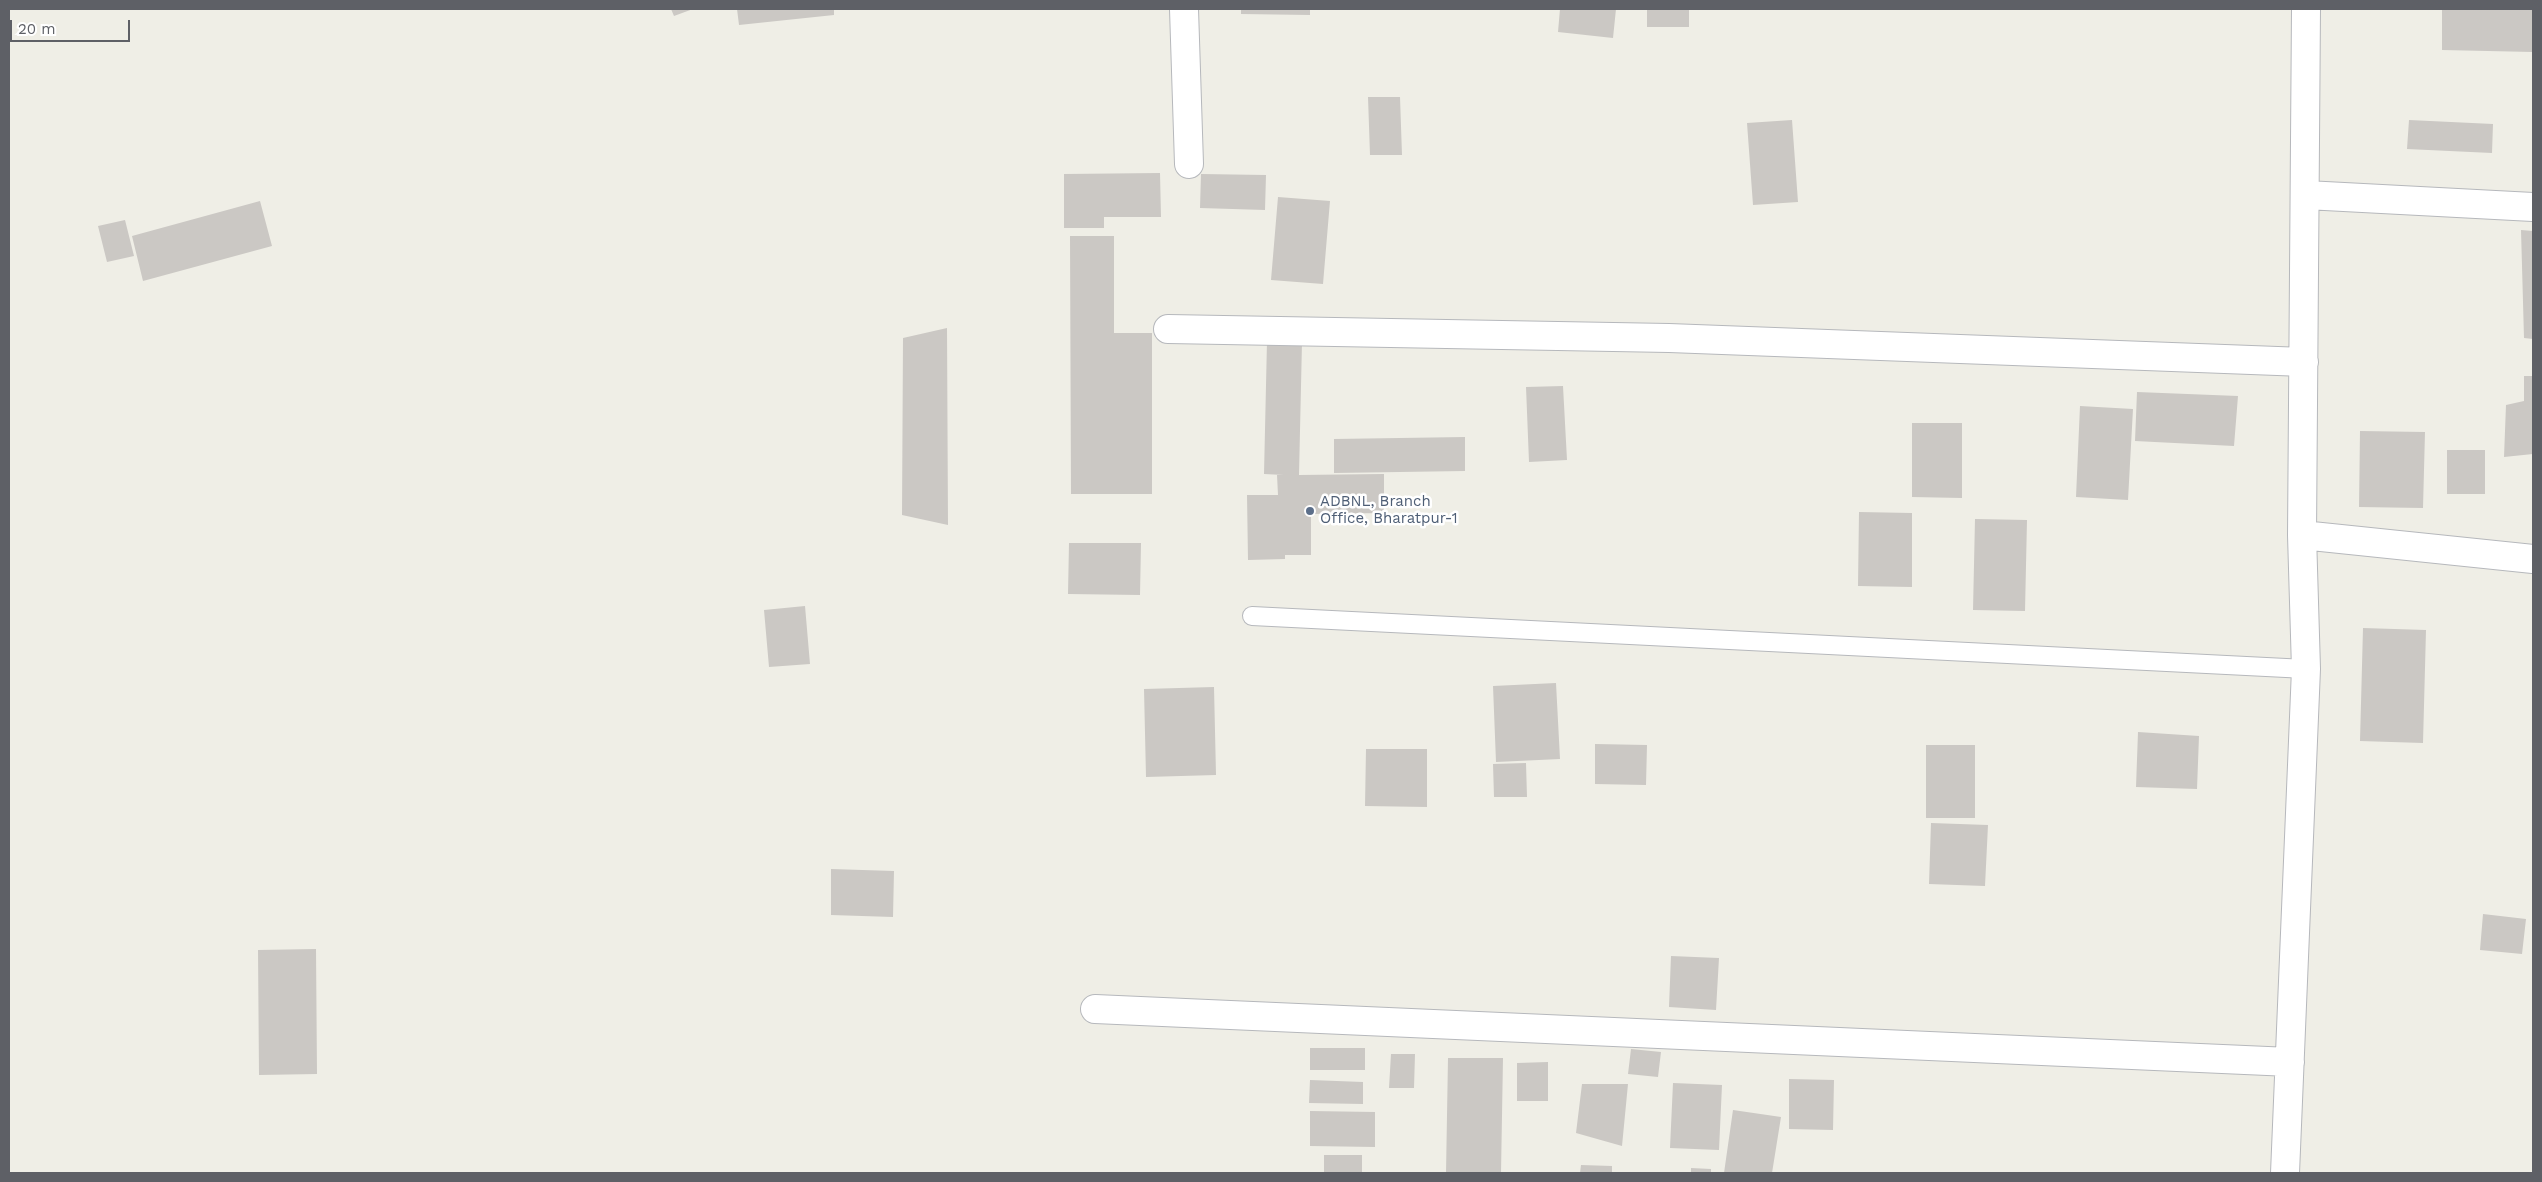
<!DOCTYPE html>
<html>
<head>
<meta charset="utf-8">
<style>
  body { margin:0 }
  #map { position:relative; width:2542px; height:1182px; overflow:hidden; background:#efeee6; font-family:"Work Sans",sans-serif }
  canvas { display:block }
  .frame { position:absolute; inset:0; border:10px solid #5e6066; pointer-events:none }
  .scale { position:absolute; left:10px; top:20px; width:120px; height:22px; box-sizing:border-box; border:2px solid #5e6066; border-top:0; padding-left:6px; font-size:15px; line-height:18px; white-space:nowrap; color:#5e6066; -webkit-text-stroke:4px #fff; paint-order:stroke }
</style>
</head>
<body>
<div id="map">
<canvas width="2542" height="1182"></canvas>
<div class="frame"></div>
<div class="scale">20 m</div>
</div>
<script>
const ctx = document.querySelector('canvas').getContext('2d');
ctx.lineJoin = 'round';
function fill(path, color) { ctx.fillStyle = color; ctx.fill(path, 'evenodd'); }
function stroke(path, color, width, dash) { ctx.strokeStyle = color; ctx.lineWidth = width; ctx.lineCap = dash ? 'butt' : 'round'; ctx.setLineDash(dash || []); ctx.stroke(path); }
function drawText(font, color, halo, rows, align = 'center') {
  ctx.font = font + ' "Work Sans",sans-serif'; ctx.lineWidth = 5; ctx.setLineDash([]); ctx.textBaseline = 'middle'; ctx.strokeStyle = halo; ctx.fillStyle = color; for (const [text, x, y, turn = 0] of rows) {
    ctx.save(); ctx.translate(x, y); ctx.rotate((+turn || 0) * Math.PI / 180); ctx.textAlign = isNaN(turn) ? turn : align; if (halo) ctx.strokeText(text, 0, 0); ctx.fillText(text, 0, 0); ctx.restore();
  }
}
const building = new Path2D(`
  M671,9h22l-19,7z
  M737,9h97v6l-95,10z
  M1241,9h69v6l-69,-1z
  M1560,9h56l-3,29 -55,-6z
  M1647,9h42v18h-42z
  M2442,9h91v43l-91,-2z
  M1368,97h32l2,58h-32z
  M1792,120l6,82 -45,3 -6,-82z
  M2409,120l84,4 -1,29 -85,-4z
  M1160,173l1,44h-57v11h-40v-54z
  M1201,174l65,1 -1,35 -65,-2z
  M1278,197l52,4 -7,83 -52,-4z
  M260,201l12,45 -129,35 -11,-45z
  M125,220l9,36 -27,6 -9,-36z
  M2521,230l12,1v108l-9,-1z
  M1070,236h44v97h38v161h-81z
  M947,328l1,197 -46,-10 1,-177z
  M1267,341l35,1 -3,133 85,-1v39l-73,1v41h-26v4l-37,1 -1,-65h31l-1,-20h7l-20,-1z
  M2524,376h9v78l-29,3 2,-52 18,-4z
  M1563,386l4,74 -38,2 -3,-75z
  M2137,392l101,4 -4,50 -99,-5z
  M2080,406l53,3 -5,91 -52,-3z
  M1912,423h50v75l-50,-1z
  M2360,431l65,1 -2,76 -64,-1z
  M1465,437v34l-131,2v-34z
  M2447,450h38v44h-38z
  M1859,512l53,1v74l-54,-1z
  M1975,519l52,1 -2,91 -52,-1z
  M1069,543h72l-1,52 -72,-1z
  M805,606l5,58 -41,3 -5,-57z
  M2363,628l63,2 -3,113 -63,-2z
  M1556,683l4,76 -64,3 -3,-76z
  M1214,687l2,88 -70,2 -2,-88z
  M2138,732l61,4 -2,53 -61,-2z
  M1595,744l52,1 -1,40 -51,-1z
  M1926,745h49v73h-49z
  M1366,749h61v58l-62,-1z
  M1526,763l1,34h-33l-1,-33z
  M1931,823l57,2 -3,61 -56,-2z
  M831,869l63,2 -1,46 -62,-2z
  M2483,914l43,5 -4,35 -42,-4z
  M316,949l1,125 -58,1 -1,-125z
  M1671,956l48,2 -3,52 -47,-3z
  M1310,1048h55v22h-55z
  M1631,1049l30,3 -3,25 -30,-3z
  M1391,1054h24l-1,34h-25z
  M1448,1058h55l-2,115h-55z
  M1548,1062v39h-31v-38z
  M1789,1079l45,1 -1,50 -44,-1z
  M1310,1080l53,2v22l-54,-1z
  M1673,1083l49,2 -3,65 -49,-2z
  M1582,1084h46l-6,62 -46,-13z
  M1733,1110l48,7 -9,56h-48z
  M1310,1111l65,1v35l-65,-1z
  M1324,1155h38v18h-38z
  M1581,1165l31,1v7h-32z
  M1691,1168l20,1v4h-20z`);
const service = new Path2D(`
  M1252,616l1054,53`);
const minor = new Path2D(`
  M1184,9l5,155
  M2306,195l227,12
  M1168,329l501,9 635,24
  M2302,535l231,24
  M1095,1009l1195,53
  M2285,1173l21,-504 -4,-134 4,-526`);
const markers = [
  [1310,511,5,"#5c6f8a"]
];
const serviceNames = [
  ["ADBNL, Branch",1320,502],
  ["Office, Bharatpur-1",1320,519]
];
fill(building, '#cbc8c4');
stroke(service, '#b6b8bc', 20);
stroke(minor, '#b6b8bc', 30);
stroke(service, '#fff', 18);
stroke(minor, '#fff', 28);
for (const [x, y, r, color] of markers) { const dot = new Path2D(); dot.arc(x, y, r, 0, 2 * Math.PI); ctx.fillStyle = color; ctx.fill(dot); stroke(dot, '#fff', 2); }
drawText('15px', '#4e5e75', '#fff', serviceNames, 'left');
</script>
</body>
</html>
